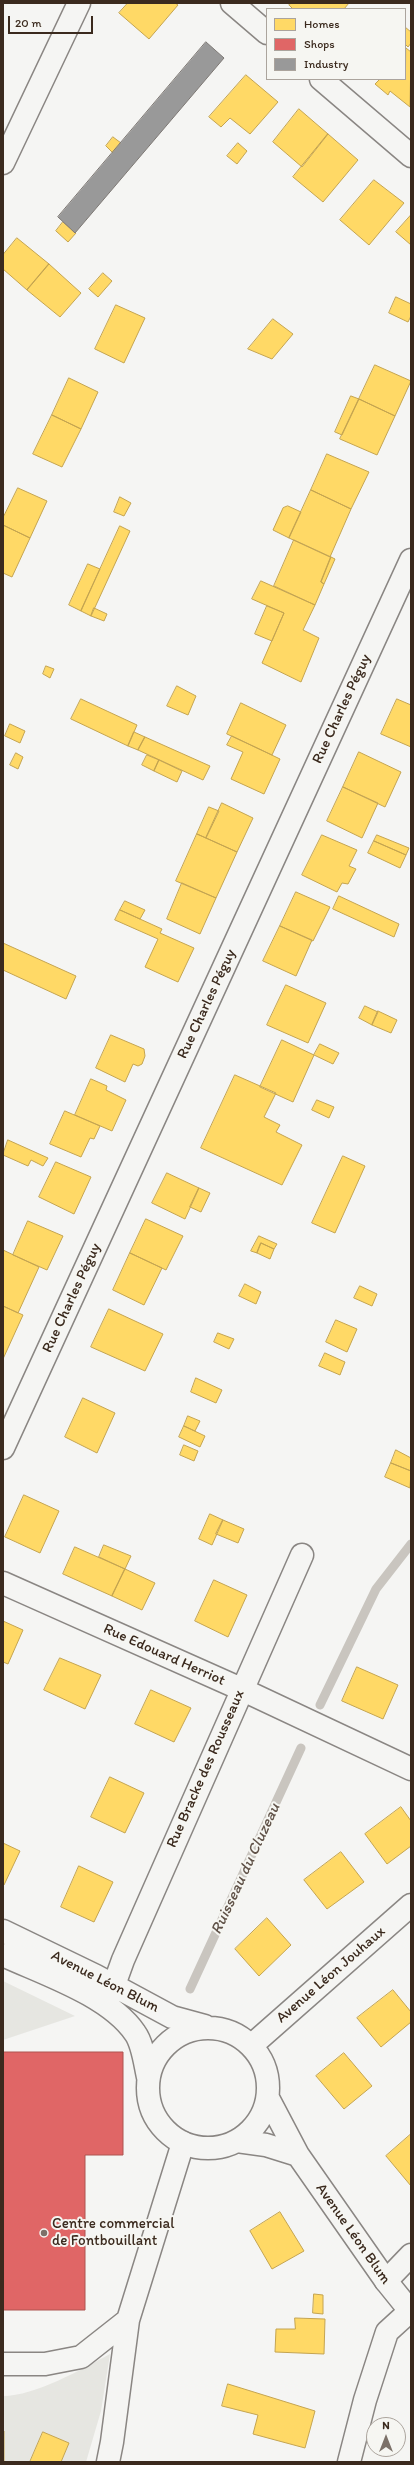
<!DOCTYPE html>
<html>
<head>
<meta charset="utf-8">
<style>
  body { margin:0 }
  #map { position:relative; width:414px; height:2465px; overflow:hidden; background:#f5f5f3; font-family:Itim,sans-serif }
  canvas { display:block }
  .frame { position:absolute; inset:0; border:4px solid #3b2a1e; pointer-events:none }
  .legend { position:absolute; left:266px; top:8px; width:140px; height:72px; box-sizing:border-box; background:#f6f6f2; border:1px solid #aba49d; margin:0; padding:5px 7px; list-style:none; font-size:12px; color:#3b2a1e }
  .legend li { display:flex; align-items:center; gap:8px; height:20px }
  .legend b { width:20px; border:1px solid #aba49d }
  .north { position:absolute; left:366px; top:2417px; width:40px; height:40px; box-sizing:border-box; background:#f6f6f2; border:1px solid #aba49d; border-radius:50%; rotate:0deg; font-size:11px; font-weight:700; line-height:16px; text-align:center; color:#3b2a1e }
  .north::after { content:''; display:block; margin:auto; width:14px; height:18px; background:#7c7169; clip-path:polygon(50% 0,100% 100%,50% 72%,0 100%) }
  .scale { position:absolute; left:8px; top:16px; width:85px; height:18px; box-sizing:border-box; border:2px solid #3b2a1e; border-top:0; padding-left:5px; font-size:12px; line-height:14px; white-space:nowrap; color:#3b2a1e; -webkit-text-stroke:3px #f6f6f2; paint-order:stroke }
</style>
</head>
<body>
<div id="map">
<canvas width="414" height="2465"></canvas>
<div class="frame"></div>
<ul class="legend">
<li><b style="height:11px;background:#ffd966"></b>Homes</li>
<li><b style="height:11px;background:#e06666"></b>Shops</li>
<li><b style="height:11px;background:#999"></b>Industry</li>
</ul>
<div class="north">N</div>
<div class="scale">20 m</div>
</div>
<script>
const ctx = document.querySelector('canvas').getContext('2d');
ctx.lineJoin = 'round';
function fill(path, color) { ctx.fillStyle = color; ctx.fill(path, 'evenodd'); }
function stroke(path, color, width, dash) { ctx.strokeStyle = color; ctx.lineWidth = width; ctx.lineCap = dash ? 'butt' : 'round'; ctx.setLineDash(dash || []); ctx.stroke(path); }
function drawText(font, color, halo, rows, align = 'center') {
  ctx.font = font + ' Itim,sans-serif'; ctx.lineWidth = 4; ctx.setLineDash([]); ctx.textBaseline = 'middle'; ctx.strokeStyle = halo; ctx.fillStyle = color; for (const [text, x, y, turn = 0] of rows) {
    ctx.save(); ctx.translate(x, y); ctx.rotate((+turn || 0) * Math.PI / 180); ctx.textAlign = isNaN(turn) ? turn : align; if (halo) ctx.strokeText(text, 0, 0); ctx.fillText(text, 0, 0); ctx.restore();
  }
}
const green = new Path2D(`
  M3,1981l72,35 -72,24z
  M110,2354l-9,57 -15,51h-25l8,-19 -26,-11 -13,30h-26l-1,-66c32,0 79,-27 107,-42z`);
const homes = new Path2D(`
  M128,3h47l3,2 -29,34 -30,-26z
  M292,3h57l-5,6h-51l-4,-4z
  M405,27l6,5v11l-3,4 -3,-3z
  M406,48l5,4 -1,55 -20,-16 -2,4 -13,-11 5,-5h25z
  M246,75l32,27 -28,32 -20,-16 -9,9 -12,-10z
  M299,109l29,25 -26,33 -29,-25z
  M328,134l30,26 -35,42 -30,-25z
  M113,137l8,6 -8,10 -7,-7z
  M238,143l9,8 -10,13 -10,-8z
  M374,180l30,23 -35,42 -29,-25z
  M411,215v30l-15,-13z
  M63,222l13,11 -8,9 -12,-11z
  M17,238l32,26 -22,26 -24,-21v-14z
  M49,264l32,29 -21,24 -33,-27z
  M103,273l9,8 -14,16 -9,-8z
  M396,297l15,7v12l-3,6 -19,-9z
  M116,305l29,13 -21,45 -29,-14z
  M273,319l20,15 -21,25 -24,-10z
  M375,365l36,16 -16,35 -36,-17z
  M69,378l29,14 -17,37 -29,-14z
  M351,396l8,3 -17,36 -7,-3z
  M359,399l36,17 -18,39 -37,-16z
  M52,415l29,14 -19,38 -29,-13z
  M327,454l42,18 -18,37 -40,-19z
  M18,488l29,13 -17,37 -27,-13v-7z
  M311,490l40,19 -21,48 -41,-19z
  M120,497l11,6 -7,13 -10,-4z
  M288,506l13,6 -12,26 -16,-8 10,-22z
  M3,525l27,13 -18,39 -9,-4z
  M120,526l10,5 -39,85 -10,-5z
  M294,540l37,17 -10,25 3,2 -9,21 -41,-19z
  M331,557l4,2 -11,25 -3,-2z
  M88,564l12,5 -19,42 -12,-6z
  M261,581l54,24 -12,25 16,8 -18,44 -39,-19 22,-50 -32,-14z
  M267,606l17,7 -12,28 -17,-7z
  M94,608l13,6 -3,7 -13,-5z
  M46,666l8,3 -4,9 -7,-4z
  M177,686l19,10 -8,19 -21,-9z
  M81,699l56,26 -9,21 -57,-27z
  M397,699l14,6v42l-30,-13z
  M241,703l45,22 -14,30 -45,-21z
  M10,724l15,7 -5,12 -15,-7z
  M134,732l11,5 -7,13 -10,-4z
  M232,736l48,23 -16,35 -33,-15 12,-27 -16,-7z
  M145,737l65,29 -7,14 -65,-30z
  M359,752l42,20 -16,35 -42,-20z
  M16,753l7,4 -5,12 -8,-4z
  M147,755l12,5 -5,11 -12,-6z
  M159,760l23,11 -5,11 -23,-11z
  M343,787l35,16 -16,35 -35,-17z
  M222,803l31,15 -16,34 -31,-14z
  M209,807l10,4 -13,27 -9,-4z
  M197,834l40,18 -21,46 -40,-17z
  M322,835l35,15 -8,16 7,3 -8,15 -6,-1 -5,9 -35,-17z
  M377,835l32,13 -3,7 -32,-14z
  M374,841l32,14 -6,13 -32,-15z
  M182,883l34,15 -16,36 -33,-15z
  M296,892l34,15 -17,34 -33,-15z
  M339,896l60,28 -5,13 -61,-28z
  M125,901l20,9 -5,9 -20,-9z
  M120,910l42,19 -2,4 34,15 -16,34 -33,-15 13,-28 -43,-19z
  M280,926l32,14 -16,36 -33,-15z
  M3,943l73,33 -10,23 -63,-29z
  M286,985l40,18 -18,40 -41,-18z
  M365,1006l13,6 -6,13 -13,-7z
  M378,1011l19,9 -6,13 -19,-8z
  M111,1035l33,14 1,7 -3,8 -4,2 -5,-2 -8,18 -29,-14z
  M282,1040l32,15 -21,47 -33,-15z
  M320,1044l19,9 -6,11 -19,-9z
  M235,1075l41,18 -12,24 16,8 -4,7 26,13 -20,40 -81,-37z
  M91,1079l16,7 -1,4 20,10 -14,31 -37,-16z
  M317,1100l17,7 -5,11 -17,-8z
  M65,1111l35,15 -6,13 -4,-1 -9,19 -31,-13z
  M8,1140l40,18 -5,8 -12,-6 -3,6 -25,-11z
  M343,1156l22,10 -30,67 -23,-10z
  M56,1162l35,15 -17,37 -35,-17z
  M167,1173l32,15 -14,31 -33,-16z
  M199,1188l11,5 -9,19 -11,-5z
  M146,1219l37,17 -17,34 -36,-17z
  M28,1221l35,15 -16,34 -34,-15z
  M259,1236l18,8 -3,5 -13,-6 -4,10 -6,-2z
  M261,1243l13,6 -4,10 -13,-6z
  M3,1250l36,17 -21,46 -15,-7z
  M130,1253l32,15 -18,37 -31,-15z
  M245,1284l16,8 -5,12 -17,-8z
  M360,1286l17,8 -5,12 -18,-8z
  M3,1306l20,9 -20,44z
  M109,1309l54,25 -18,37 -54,-24z
  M336,1320l21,9 -10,23 -21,-10z
  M218,1333l16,6 -5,10 -15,-7z
  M325,1353l20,9 -5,13 -21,-9z
  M196,1378l26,12 -6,13 -25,-11z
  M83,1398l32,15 -18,40 -32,-16z
  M188,1416l12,5 -5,10 -11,-5z
  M184,1426l21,10 -5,11 -21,-10z
  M184,1445l14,6 -4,10 -14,-6z
  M396,1450l15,8v13l-20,-8z
  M391,1463l20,8 -1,17 -25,-11z
  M24,1495l35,16 -19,42 -35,-16z
  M210,1514l13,6 -11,25 -13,-6z
  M223,1520l21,9 -6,14 -22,-9z
  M104,1545l27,11 -6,13 -26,-12z
  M75,1547l50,22 -13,27 -49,-22z
  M125,1569l30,14 -13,27 -30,-14z
  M214,1580l33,15 -19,42 -33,-16z
  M3,1621l20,9 -15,34 -5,-2z
  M60,1658l41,17 -16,34 -41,-19z
  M357,1667l41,18 -15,34 -41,-18z
  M151,1690l40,18 -17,34 -39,-18z
  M110,1777l34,16 -19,40 -34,-16z
  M401,1807l10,14v25l-24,18 -22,-30z
  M3,1843l17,8 -16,34h-1z
  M341,1852l23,30 -37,27 -23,-29z
  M79,1866l34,16 -19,40 -33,-15z
  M267,1918l24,27 -32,31 -24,-27z
  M393,1990l18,22v10l-30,25 -24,-29z
  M344,2053l28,33 -28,23 -28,-33z
  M411,2134v52l-25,-30z
  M280,2212l24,39 -32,18 -22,-38z
  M314,2294l9,1v19l-10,-1z
  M295,2318l30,1 -1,35 -49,-2 1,-23h19z
  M228,2384l87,27 -10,37 -52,-14 5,-19 -36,-9z
  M3,2431h1v31h-1z
  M43,2432l26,11 -8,19h-31z`);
const shops = new Path2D(`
  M3,2052h120v103h-38v155h-82z`);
const industry = new Path2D(`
  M206,42l18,16 -149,175 -17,-16z`);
const stream = new Path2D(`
  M320,1705l56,-116 35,-45
  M190,1989l111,-241`);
const minor = new Path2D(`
  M232,3l35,30
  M321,79l90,77
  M3,163l76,-160
  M3,1448l408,-888
  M3,1583l238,106 170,80
  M114,1985l9,-25 179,-405
  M252,2045l159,-140
  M386,2281l25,-26
  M3,2364h42l36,-7 47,-37
  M108,2462l4,-20 16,-122 55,-177
  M349,2462l16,-62 22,-68 23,-21`);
const secondary = new Path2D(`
  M3,1931l93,45 76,41 33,9
  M3,1955c41,19 106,40 132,78 8,11 10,31 13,44
  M148 2088a60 60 0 1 1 120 0a60 60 0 1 1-120 0Z
  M268,2098l30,57 88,126 25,31
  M237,2141l29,4 32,10`);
const markers = [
  [44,2233,4,"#7c7169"]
];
const streetNames = [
  ["Rue Charles Péguy",342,709,-65],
  ["Rue Charles Péguy",207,1004,-65],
  ["Rue Charles Péguy",72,1298,-65],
  ["Rue Edouard Herriot",164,1655,24],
  ["Rue Bracke des Rousseaux",206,1769,-66],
  ["Avenue Léon Jouhaux",331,1975,-41],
  ["Avenue Léon Blum",105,1982,27],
  ["Avenue Léon Blum",353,2234,55]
];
const poiNames = [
  ["Centre commercial",52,2224],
  ["de Fontbouillant",52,2241]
];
const waterNames = [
  ["Ruisseau du Cluzeau",246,1869,-65]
];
fill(green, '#e6e6e1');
fill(homes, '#ffd966');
stroke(homes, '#c4a450', 1);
fill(shops, '#e06666');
stroke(shops, '#ae5450', 1);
fill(industry, '#999');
stroke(industry, '#7d7874', 1);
stroke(stream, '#c9c5bf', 9);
stroke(minor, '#8a8683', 25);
stroke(secondary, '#8a8683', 25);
stroke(minor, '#f5f5f3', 22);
stroke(secondary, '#f5f5f3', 22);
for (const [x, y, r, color] of markers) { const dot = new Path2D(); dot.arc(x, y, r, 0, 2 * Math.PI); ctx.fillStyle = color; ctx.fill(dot); stroke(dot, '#f6f6f2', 1.5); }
drawText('15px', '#3b2a1e', '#f6f6f2', streetNames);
drawText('15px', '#3b2a1e', '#f6f6f2', poiNames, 'left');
drawText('italic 16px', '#605248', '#f6f6f2', waterNames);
</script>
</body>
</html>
